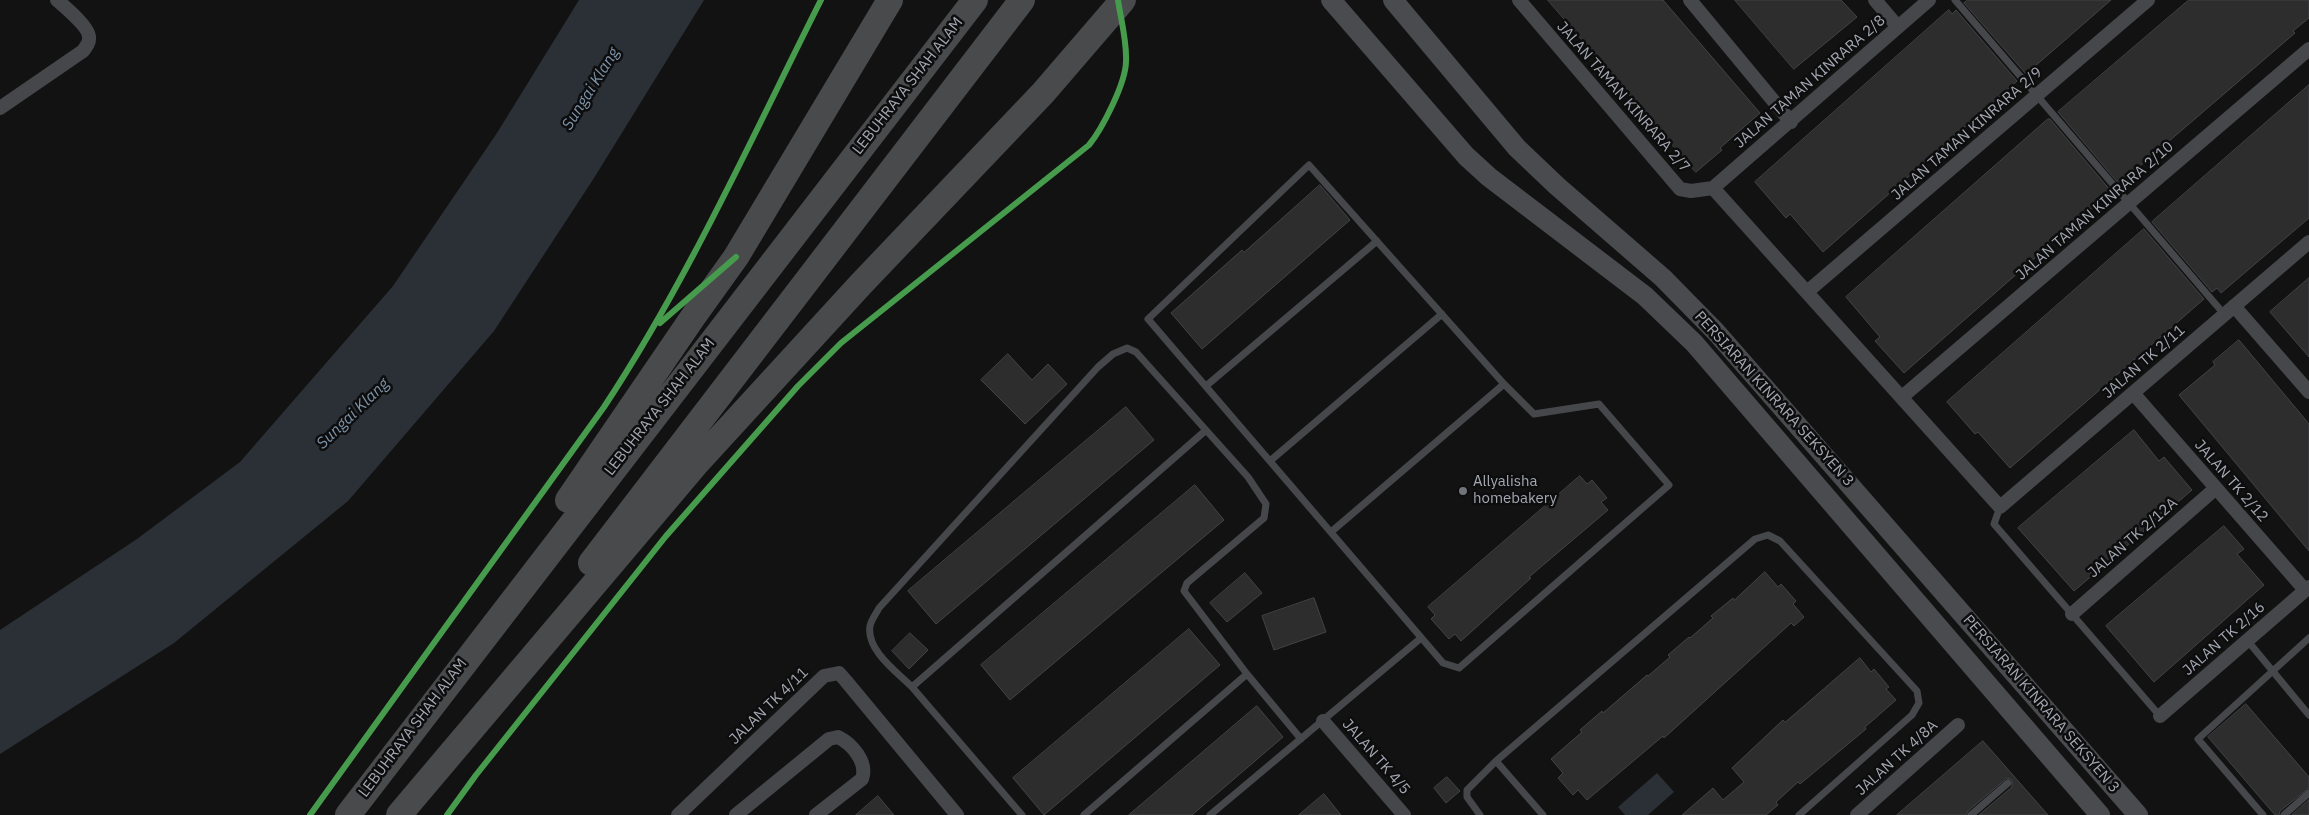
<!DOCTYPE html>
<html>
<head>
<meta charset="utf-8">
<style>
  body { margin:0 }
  canvas { display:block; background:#121212 }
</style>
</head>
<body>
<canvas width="2309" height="815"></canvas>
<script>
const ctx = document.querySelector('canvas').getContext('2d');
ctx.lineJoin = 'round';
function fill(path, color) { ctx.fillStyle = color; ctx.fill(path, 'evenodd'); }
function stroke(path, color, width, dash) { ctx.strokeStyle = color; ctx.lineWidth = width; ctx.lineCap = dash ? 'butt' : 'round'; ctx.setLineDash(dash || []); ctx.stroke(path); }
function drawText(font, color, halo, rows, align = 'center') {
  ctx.font = font + ' "IBM Plex Sans",sans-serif'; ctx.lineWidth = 5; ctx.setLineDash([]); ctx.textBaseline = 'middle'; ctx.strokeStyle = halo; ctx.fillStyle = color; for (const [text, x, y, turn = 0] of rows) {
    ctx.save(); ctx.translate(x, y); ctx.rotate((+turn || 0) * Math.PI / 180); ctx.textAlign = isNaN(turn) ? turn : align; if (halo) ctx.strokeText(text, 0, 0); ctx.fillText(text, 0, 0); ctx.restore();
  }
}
const water = new Path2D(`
  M579,0h125l-110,178 -100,153 -146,170 -174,142 -174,111v-124l137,-91 103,-77 153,-176 104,-153z
  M1657,773l17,19 -26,23h-23l-7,-8z`);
const building = new Path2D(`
  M1548,0h115l97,113 -40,35 2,2 -26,22z
  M1735,0h106l16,17 -63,52z
  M1968,0h143l-85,74 -62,-71z
  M2189,0h120v18l-16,13 2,2 -176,151 -61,-72z
  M1949,10l3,4 4,-4 61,71 -194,171 -33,-38 -4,4 -31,-36z
  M2309,85v133l-88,75 -4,-5 -5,4 -60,-70z
  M2048,119h2l61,72 -207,182 -29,-32 5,-4 -34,-40z
  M1320,185l30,35 -148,129 -31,-36 71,-63 2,2z
  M2144,229l60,70 -194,169 -32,-36 -3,2 -28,-32z
  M2309,278v79l-39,-45z
  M2239,340l70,84v127l-130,-156 36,-30 -2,-3z
  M1008,354l24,26 16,-16 19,20 -42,40 -44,-44z
  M1126,407l28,33 -218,184 -28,-33z
  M2134,430l25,31 5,-4 28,33 -118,101 -56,-63z
  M1580,476l7,8 5,-4 15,18 -6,4 7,8 -79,67 2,1 -70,63 -6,-7 -6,5 -18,-20 4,-4 -7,-8z
  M1195,485l29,35 -214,180 -29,-35z
  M2224,526l20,23 -7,5 27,31 -110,97 -48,-56z
  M1765,572l13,15 3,-3 15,17 -3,3 11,13 -10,9 -3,-3 -127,115 -1,-2 -76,64 -9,-10 -5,5 -15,-17 5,-5 -12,-14 31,-27 -2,-2 22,-19 1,2 44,-38 1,1 22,-19 -2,-2 21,-18 1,1 23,-20 -2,-2 22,-18 1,2z
  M1245,573l17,20 -35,29 -17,-19z
  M1314,598l12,34 -52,18 -12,-34z
  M1189,629l31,36 -176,150 -31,-37z
  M910,633l18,17 -19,19 -17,-18z
  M1860,658l11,14 3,-3 15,18 -3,2 10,11 -31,27 1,2 -66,55 -2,-2 -22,20 2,3 -12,10h-84l31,-27 10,12 21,-18 -12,-14 51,-48 2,2z
  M2246,704l63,73v11l-29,23 -1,4h-4l-67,-78z
  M1257,706l26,31 -91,78h-63z
  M1983,741l65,74h-69l33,-28v-7l-5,-2 -39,33 -2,4h-69z
  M1447,777l13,14 -14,12 -12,-15z
  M1324,794l17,21h-42z
  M878,796l16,19h-38z
  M2309,800v15h-17z`);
const service = new Path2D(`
  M1955,0l269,314
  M1309,165l195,219 30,30 65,-10 70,81 -210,183 -16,-5 -295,-344z
  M1206,386l171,-145
  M1270,461l172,-147
  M2000,507l-6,17 166,192
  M1331,532l173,-148
  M2247,640l62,75
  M912,687c-15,-15 -46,-37 -42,-61 1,-6 6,-12 9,-18l219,-241 15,-13 14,-6 9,4 112,125 18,27 -2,14 -77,65 -3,8 63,83 54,65
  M1022,815l-110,-128 293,-256
  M1084,815l163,-141
  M1210,815l211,-177
  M1480,815l-13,-18v-7l29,-29
  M1543,815l-47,-54 259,-222 13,-4 12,6 137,150 2,12 -7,12 -113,100
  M1971,815l37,-32
  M2263,815l-65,-76 111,-101
  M2284,815l25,-22`);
const minor = new Path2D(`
  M1519,0l161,189 11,2 22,-3
  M1690,0l101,122
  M1875,0l23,27
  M0,108l83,-57c3,-4 7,-9 6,-14 0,-10 -24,-30 -32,-37
  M1713,188l287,319 309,-265
  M1713,188l216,-188
  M1807,292l341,-292
  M2234,306l75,86
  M2133,393l172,197
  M1902,397l407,-348
  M2072,614l144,-126
  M2160,716l149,-129
  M1323,721l81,94
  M678,815l146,-139 15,-3 7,8 111,134
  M736,815l93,-76 9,-2c14,7 30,25 24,42l-46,36
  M1857,815l101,-90`);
const secondary = new Path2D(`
  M1331,0l135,156 23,21 156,119 49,47 406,472
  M1393,0l124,148 40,38 106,92 53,54 422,483`);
const motorway = new Path2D(`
  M568,500l125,-183 43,-60 154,-257
  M591,563l431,-563
  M348,815l627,-815
  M399,815l296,-350 166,-181 182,-191 80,-93`);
const cycleway = new Path2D(`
  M660,323l76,-66
  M310,815l294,-408c85,-129 148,-270 217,-407
  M447,815l29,-40 190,-239 132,-150 43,-43 248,-198c13,-16 37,-62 37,-84 1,-19 -5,-41 -8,-61`);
const markers = [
  [1463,491,5,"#71747a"]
];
const streetNames = [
  ["JALAN TAMAN KINRARA 2/8",1810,82,-41],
  ["LEBUHRAYA SHAH ALAM",908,86,-52],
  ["JALAN TAMAN KINRARA 2/7",1623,97,49],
  ["JALAN TAMAN KINRARA 2/9",1967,134,-41],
  ["JALAN TAMAN KINRARA 2/10",2095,211,-41],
  ["JALAN TK 2/11",2144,362,-41],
  ["PERSIARAN KINRARA SEKSYEN 3",1774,399,48],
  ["LEBUHRAYA SHAH ALAM",660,407,-52],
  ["JALAN TK 2/12",2231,481,49],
  ["JALAN TK 2/12A",2133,538,-41],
  ["JALAN TK 2/16",2224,639,-41],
  ["PERSIARAN KINRARA SEKSYEN 3",2041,704,49],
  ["JALAN TK 4/11",769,706,-44],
  ["LEBUHRAYA SHAH ALAM",413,728,-53],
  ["JALAN TK 4/5",1376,757,49],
  ["JALAN TK 4/8A",1897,758,-42]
];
const poiNames = [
  ["Allyalisha",1473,482],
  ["homebakery",1473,499]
];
const waterNames = [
  ["Sungai Klang",591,89,-58],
  ["Sungai Klang",353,414,-44]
];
fill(water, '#2a3036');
fill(building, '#2d2d2e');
stroke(building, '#424345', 1);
stroke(service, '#46474b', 7);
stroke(minor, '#46474b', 14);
stroke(secondary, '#4a4b4f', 20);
stroke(motorway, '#494a4c', 26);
stroke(cycleway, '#469c4c', 6);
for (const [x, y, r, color] of markers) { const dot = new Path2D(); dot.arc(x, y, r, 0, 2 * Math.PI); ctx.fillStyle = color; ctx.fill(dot); stroke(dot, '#0d0d0e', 2); }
drawText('15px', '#a4a8b2', '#0d0d0e', streetNames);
drawText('15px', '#a4a8b2', '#0d0d0e', poiNames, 'left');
drawText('italic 16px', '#7d94ab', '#0d0d0e', waterNames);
</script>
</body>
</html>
